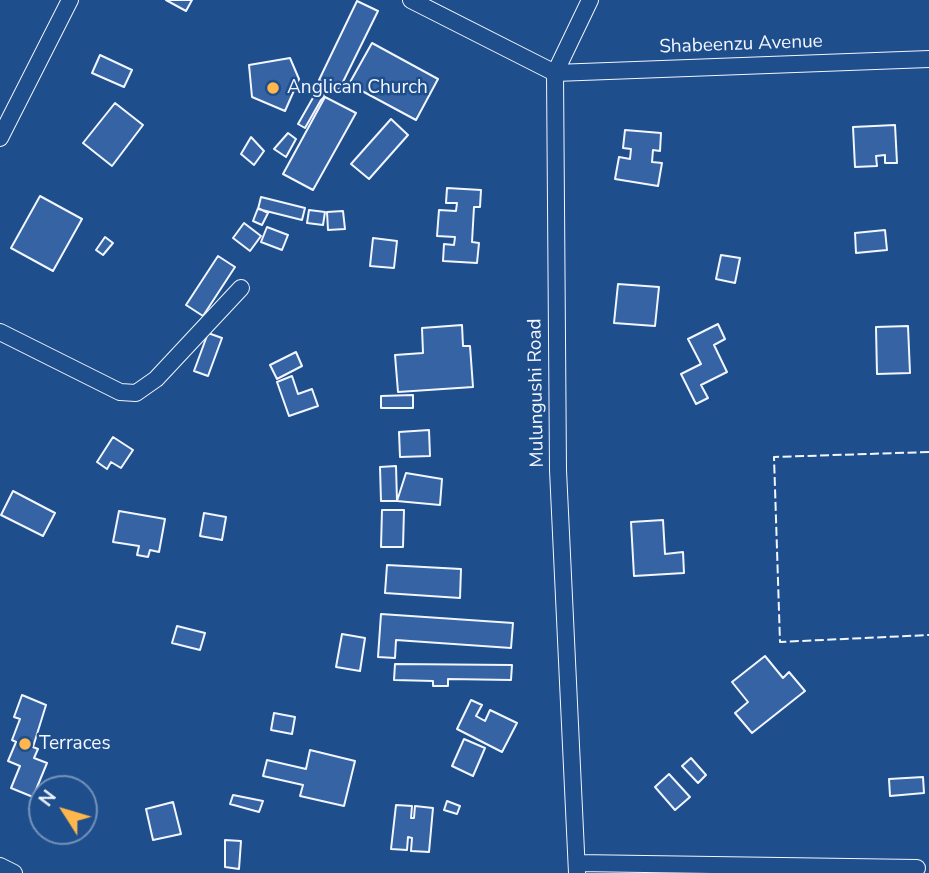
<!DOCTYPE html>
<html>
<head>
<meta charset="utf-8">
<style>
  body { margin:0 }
  #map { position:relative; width:929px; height:873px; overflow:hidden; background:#1f4e8c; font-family:"Nunito Sans",sans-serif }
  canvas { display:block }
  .north { position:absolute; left:28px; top:775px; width:70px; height:70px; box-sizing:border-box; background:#1f4e8c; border:2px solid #7391ba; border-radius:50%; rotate:307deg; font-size:19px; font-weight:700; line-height:28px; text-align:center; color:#f2f6ff }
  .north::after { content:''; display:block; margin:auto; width:24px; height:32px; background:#ffb74d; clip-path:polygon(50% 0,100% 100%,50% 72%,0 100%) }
</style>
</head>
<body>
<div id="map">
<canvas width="929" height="873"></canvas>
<div class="north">N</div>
</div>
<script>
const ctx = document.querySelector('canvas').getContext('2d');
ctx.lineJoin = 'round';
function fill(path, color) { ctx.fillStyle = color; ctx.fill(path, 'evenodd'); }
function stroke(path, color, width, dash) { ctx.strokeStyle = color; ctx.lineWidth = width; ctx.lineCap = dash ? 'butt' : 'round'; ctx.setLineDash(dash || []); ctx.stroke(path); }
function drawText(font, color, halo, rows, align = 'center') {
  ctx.font = font + ' "Nunito Sans",sans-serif'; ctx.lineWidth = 5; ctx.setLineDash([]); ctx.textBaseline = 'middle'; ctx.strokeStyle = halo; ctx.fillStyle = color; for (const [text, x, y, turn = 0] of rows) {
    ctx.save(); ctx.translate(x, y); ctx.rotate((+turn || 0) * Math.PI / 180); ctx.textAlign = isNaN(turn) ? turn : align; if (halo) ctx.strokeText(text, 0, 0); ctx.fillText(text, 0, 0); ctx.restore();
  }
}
const building = new Path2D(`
  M166,0h26l-6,11z
  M357,1l21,10 -39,79 -20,-10z
  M372,43l66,36 -22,41 -67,-36z
  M100,55l32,15 -8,17 -32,-14z
  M290,58l9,21 -14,32 -33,-14 -3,-32z
  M318,89l7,4 -20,35 -7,-4z
  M325,97l31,16 -43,77 -30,-16z
  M115,103l28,22 -31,41 -29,-23z
  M391,119l17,16 -39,44 -18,-15z
  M895,125l2,38h-12v-8l-9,1 1,10 -22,1 -2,-40z
  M625,130l36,3 -1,18 -7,-1 -1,12 10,1 -4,23 -43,-7 4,-22 11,2 1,-10 -8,-1z
  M288,133l8,6 -10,18 -12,-8z
  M251,137l13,14 -10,14 -13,-11z
  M447,188l34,2 -1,17h-6l-2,35 7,1 -2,20 -34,-2 1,-17 10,1 1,-8 -18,-1 2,-26 17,1 1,-8h-11z
  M40,196l42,23 -29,52 -42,-23z
  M261,197l44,11 -3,12 -44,-11z
  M258,208l10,5 -6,12 -9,-4z
  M309,210l16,2 -2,13 -16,-2z
  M343,211l2,18 -17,1 -1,-18z
  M244,223l17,13 -11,15 -17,-13z
  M267,227l21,8 -6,15 -21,-8z
  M885,230l2,20 -31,3 -1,-20z
  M105,237l8,6 -10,12 -7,-5z
  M373,238l24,3 -3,27 -24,-2z
  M721,255l19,3 -5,25 -19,-4z
  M218,256l17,11 -32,49 -17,-11z
  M618,284l41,3 -4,39 -41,-3z
  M718,324l7,15 -11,6 13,27 -26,13 7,13 -12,6 -15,-30 20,-10 -13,-25z
  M462,325l1,21h7l3,41 -75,5 -3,-37 28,-2 -1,-25z
  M908,326l2,47 -33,1 -1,-47z
  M208,333l14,5 -14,38 -14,-5z
  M296,352l6,14 -25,13 -7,-14z
  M292,376l6,18 14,-5 6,17 -29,10 -12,-34z
  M413,395v13h-32v-12z
  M429,430l1,26 -30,1 -1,-25z
  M113,437l20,13 -12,18 -10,-6 -4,7 -10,-7z
  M396,466l1,35h-16l-1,-34z
  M406,473l36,6 -2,26 -43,-4z
  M13,491l42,22 -12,23 -42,-21z
  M382,510h22l-1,37h-22z
  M119,511l46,8 -6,33 -9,-2 -2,7 -11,-2 2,-9 -26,-4z
  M204,513l22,4 -4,23 -22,-4z
  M663,520l2,34 18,-2 1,21 -50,3 -3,-54z
  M387,565l74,4 -1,29 -75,-5z
  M381,614l132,9 -2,25 -115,-8 -1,18 -17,-1z
  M177,626l28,7 -5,17 -28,-7z
  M342,634l23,4 -5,33 -24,-4z
  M765,656l18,22 6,-6 16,19 -53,42 -17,-20 13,-11 -16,-20z
  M395,664l117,1 -1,15 -63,-1v7h-15v-5l-39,-1z
  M22,695l24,10 -13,42 5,2 -4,9 13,5 -14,34 -22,-9 9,-22 -12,-5 8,-19 -4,-2 8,-21 -6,-2z
  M471,700l11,5 -6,11 9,5 5,-11 27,13 -15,29 -45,-23z
  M274,713l21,4 -3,17 -21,-4z
  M464,739l21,9 -12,28 -21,-10z
  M310,750l45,11 -11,45 -44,-10 3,-11 -40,-9 4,-16 39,9z
  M691,758l15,17 -8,8 -16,-17z
  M669,774l21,23 -15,13 -20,-23z
  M923,777l1,16 -34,3 -1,-17z
  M233,795l30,6 -4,11 -29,-8z
  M447,801l13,5 -3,8 -13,-4z
  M173,802l8,32 -28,6 -7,-31z
  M396,805l16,1 -1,12h3l1,-12 18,2 -4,44 -18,-1 1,-13 -4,-1 -1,13 -16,-1z
  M225,840l16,1 -2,28 -14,-2z`);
const minor = new Path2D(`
  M411,0l144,73 3,397 19,403
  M590,0l-35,73 374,-14
  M0,138l70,-138
  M0,332l120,60 16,1 20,-14 85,-91
  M577,863l340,5
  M0,866l14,7`);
const fence = new Path2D(`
  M929,452l-155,5 6,185 149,-7`);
const markers = [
  [273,88,7,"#ffb74d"],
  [25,744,7,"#ffb74d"]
];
const streetNames = [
  ["Shabeenzu Avenue",741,45,-2],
  ["Mulungushi Road",537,393,-91]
];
const poiNames = [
  ["Anglican Church",287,88],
  ["Terraces",39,744]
];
fill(building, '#3563a3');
stroke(building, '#f2f6ff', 2);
stroke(minor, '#f2f6ff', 18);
stroke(minor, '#1f4e8c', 16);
stroke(fence, '#f2f6ff', 2, [9, 3.5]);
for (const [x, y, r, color] of markers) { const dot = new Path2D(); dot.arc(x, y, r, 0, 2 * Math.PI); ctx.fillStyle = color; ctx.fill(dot); stroke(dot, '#1f4e8c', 2.5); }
drawText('19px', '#f2f6ff', '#1f4e8c', streetNames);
drawText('19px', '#f2f6ff', '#1f4e8c', poiNames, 'left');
</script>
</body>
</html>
